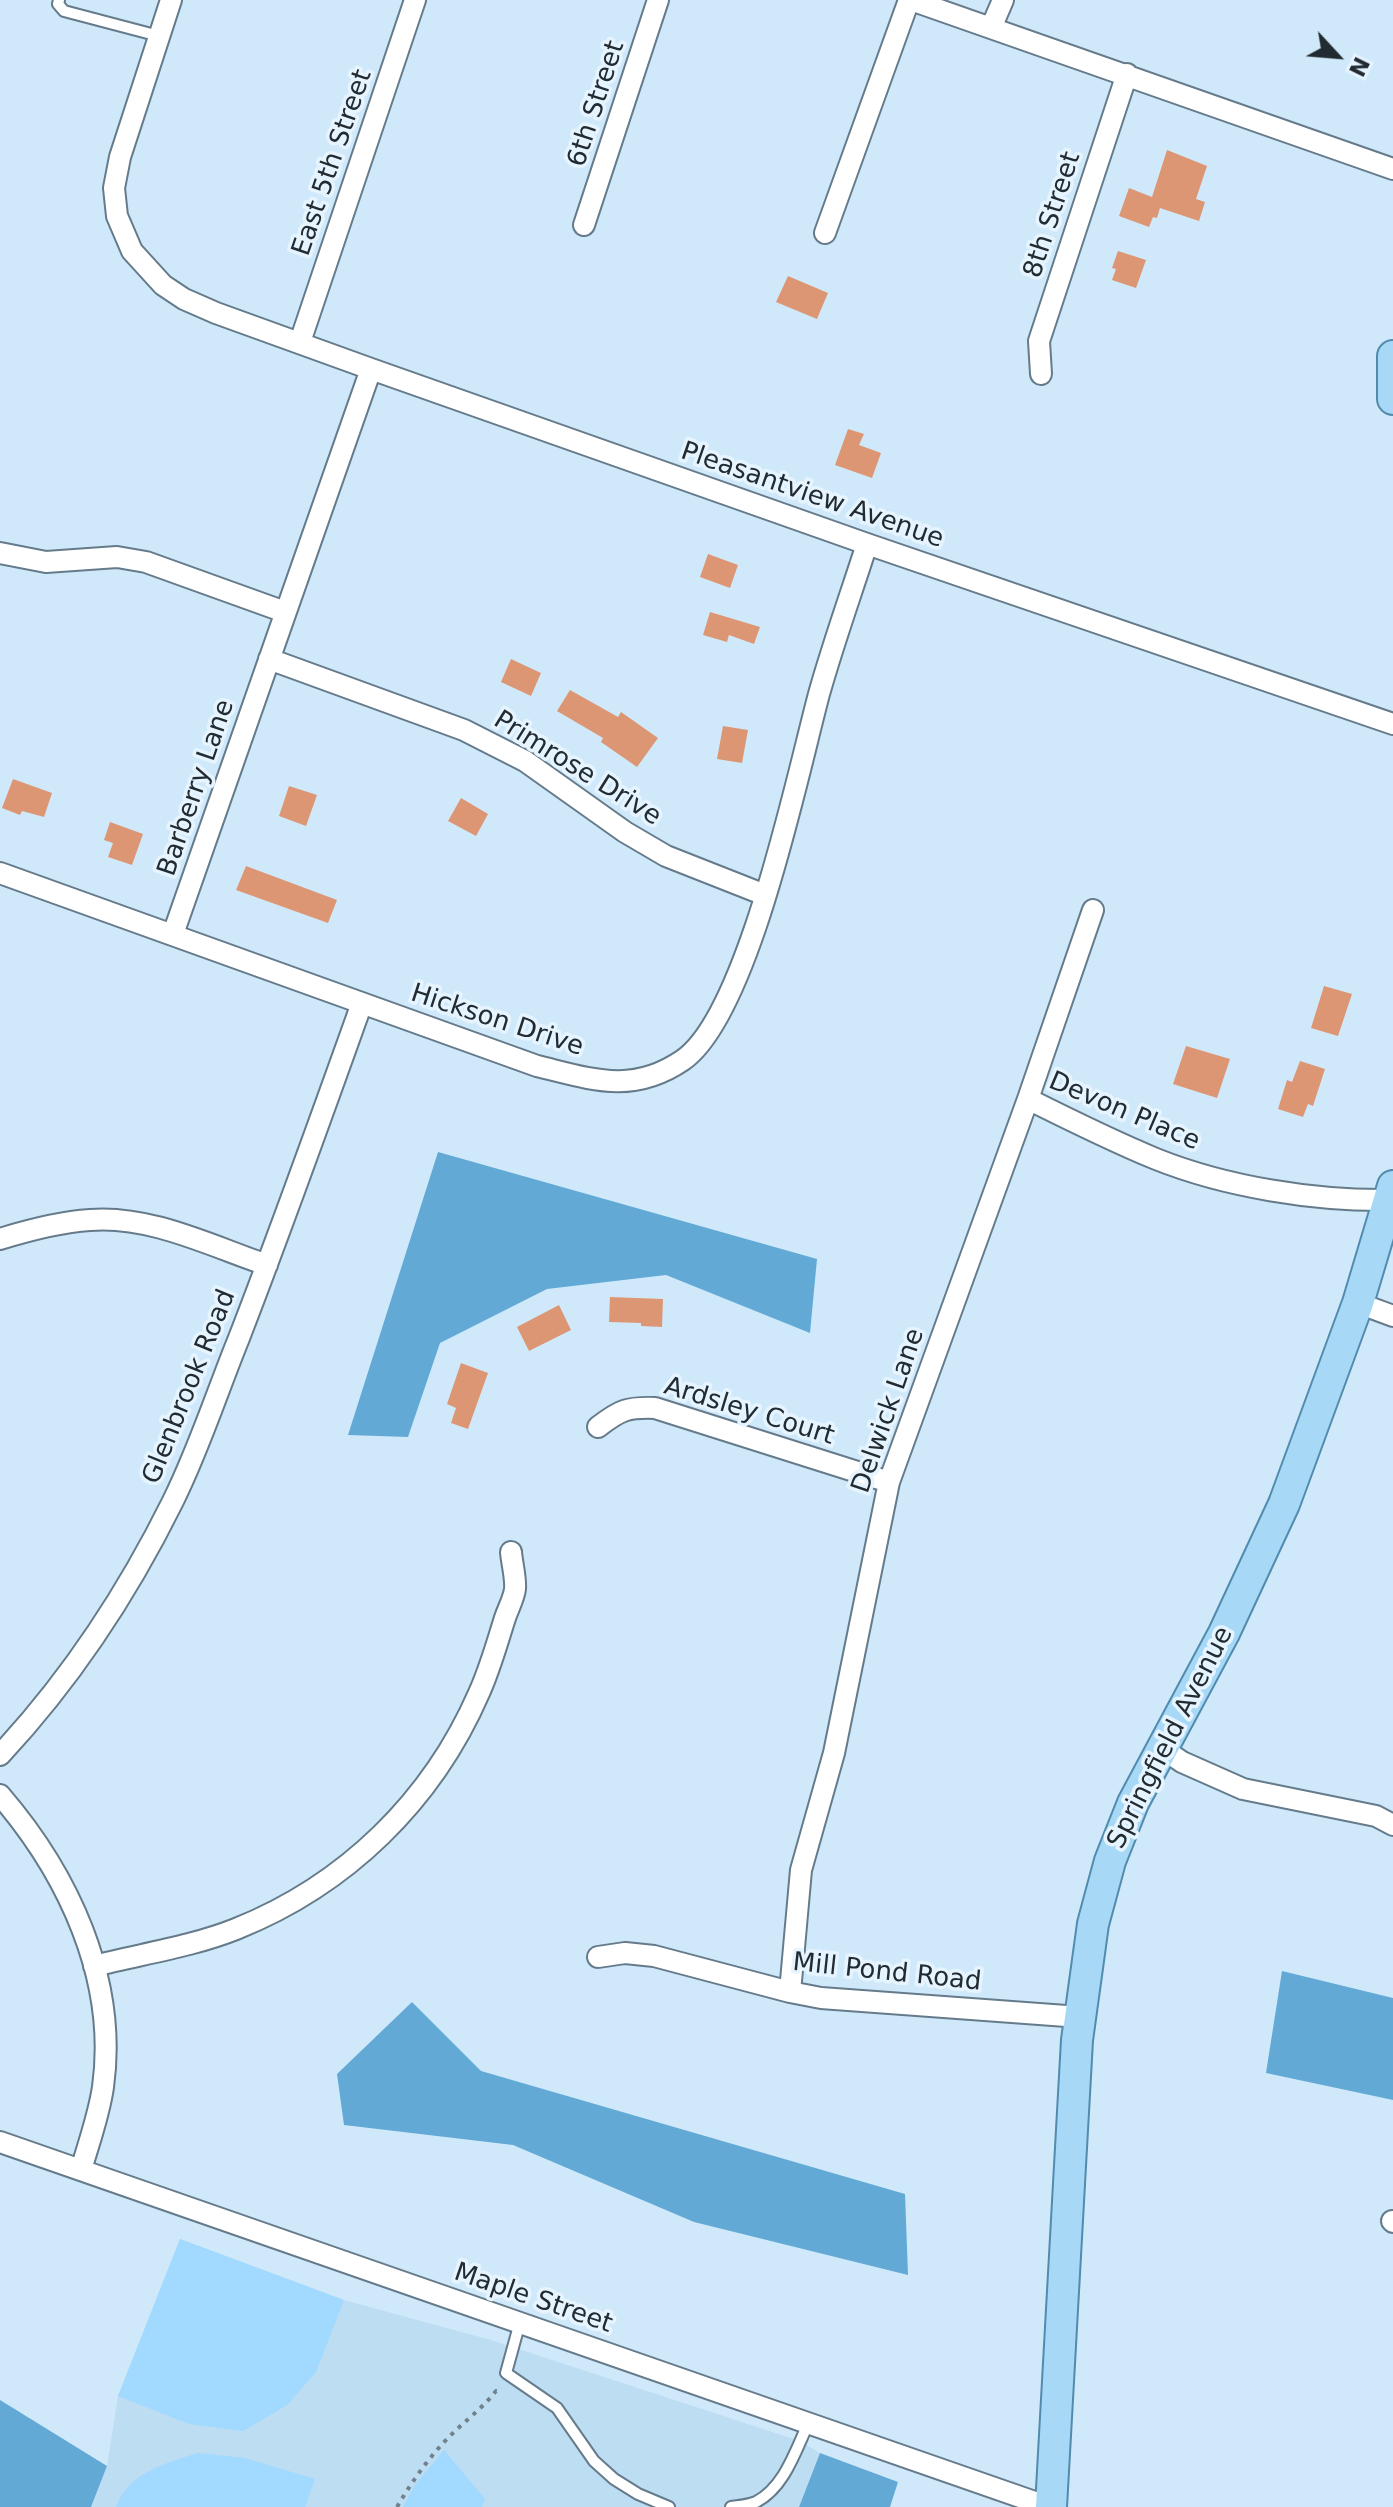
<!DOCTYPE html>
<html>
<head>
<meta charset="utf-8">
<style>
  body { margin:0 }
  #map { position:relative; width:1393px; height:2507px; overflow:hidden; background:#d0e9fa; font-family:"DejaVu Sans",sans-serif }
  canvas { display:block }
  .north { position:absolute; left:1297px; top:16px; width:80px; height:80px; -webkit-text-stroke:6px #e5f4ff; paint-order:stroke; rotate:116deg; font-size:22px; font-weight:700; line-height:32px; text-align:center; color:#212b31 }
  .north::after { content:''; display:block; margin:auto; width:28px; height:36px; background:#212b31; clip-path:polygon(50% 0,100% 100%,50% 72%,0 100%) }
</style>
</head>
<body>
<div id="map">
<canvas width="1393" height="2507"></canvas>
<div class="north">N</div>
</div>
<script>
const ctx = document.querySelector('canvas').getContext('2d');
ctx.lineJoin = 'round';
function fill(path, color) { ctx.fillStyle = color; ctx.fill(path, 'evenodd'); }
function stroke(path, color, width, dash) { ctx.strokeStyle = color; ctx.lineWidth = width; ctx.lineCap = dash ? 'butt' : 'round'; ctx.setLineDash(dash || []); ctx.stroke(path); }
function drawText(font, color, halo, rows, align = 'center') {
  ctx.font = font + ' "DejaVu Sans",sans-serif'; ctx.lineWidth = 7; ctx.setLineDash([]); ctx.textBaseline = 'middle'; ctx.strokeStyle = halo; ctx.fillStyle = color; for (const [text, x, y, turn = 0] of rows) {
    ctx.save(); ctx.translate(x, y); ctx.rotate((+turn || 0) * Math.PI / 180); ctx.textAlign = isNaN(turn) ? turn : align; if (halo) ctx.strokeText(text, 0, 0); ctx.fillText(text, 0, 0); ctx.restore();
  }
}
const built = new Path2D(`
  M180,2239l164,61 147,40 309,101 20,12 -21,54h-708l16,-41 11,-70z`);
const green = new Path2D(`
  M180,2239l164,61 -28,72 -29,33 -44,26 -54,-7 -71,-28z
  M444,2450l41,49 -3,8h-79l12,-22z
  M198,2453l47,5 70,21 -10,28h-189c13,-35 50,-44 82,-54z`);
const forest = new Path2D(`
  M438,1152l379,107 -7,74 -144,-58 -119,14 -107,54 -32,94 -60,-2z
  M1282,1971l111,27v102l-127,-27z
  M412,2002l69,69 424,123 3,81 -214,-53 -181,-77 -169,-20 -7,-51z
  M0,2400l107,66 -16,41h-91z
  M820,2453l78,29 -8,25h-91z`);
const building = new Path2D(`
  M1167,150l40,16 -11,33 9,3 -6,19 -39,-13 -3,10 -4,-1 -4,10 -30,-11 10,-28 23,9z
  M1118,251l28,9 -10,28 -24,-8 4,-11 -4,-1z
  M788,276l40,17 -11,26 -41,-17z
  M848,429l16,5 -5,11 22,8 -9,25 -37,-13z
  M708,554l30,11 -8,23 -30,-11z
  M710,612l50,15 -6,17 -25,-9 -2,7 -24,-7z
  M511,659l30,14 -10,23 -30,-14z
  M570,690l48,27 3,-5 37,26 -21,29 -36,-25 2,-4 -46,-27z
  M723,726l25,4 -6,33 -25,-4z
  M13,779l39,14 -8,24 -22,-6 -2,4 -18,-7z
  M289,786l28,9 -11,31 -27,-10z
  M461,798l27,16 -12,22 -28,-15z
  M110,822l33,12 -11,31 -24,-8 5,-14 -9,-3z
  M246,866l91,34 -9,23 -92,-33z
  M1324,986l28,8 -14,42 -27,-8z
  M1186,1046l44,13 -13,39 -44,-14z
  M1300,1061l25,8 -12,37 -5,-2 -5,13 -25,-8 9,-29 5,2z
  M610,1297l53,2 -1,28 -21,-1v-3l-32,-1z
  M559,1305l12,25 -42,21 -12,-24z
  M461,1363l27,10 -20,56 -17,-6 5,-15 -9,-4z`);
const path = new Path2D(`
  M397,2507c14,-24 30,-47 49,-67 16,-17 35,-30 50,-49l5,1`);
const lane = new Path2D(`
  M59,0l-1,4 6,7 95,25
  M520,2322l-14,51 51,35 37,53 20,18 24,15 31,13
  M731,2507c7,-1 18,-2 25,-5 29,-15 40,-53 53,-80`);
const street = new Path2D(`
  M171,0l-51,157 -6,31 3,28 15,35 31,34 21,14 32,14 155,56 496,175 526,180
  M911,0l482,169
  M991,28l12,-28
  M584,225l74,-225
  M825,233l84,-233
  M300,342l115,-342
  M1041,374l-2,-33 88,-267
  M0,553l46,9 71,-5 29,5 139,50
  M269,659l195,71 61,31 100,71 41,24 99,39
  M0,873l537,193c54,13 95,29 146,-6 65,-45 114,-284 136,-366 14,-50 32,-100 48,-150
  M173,934l198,-565
  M1028,1099c42,21 84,42 128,60 70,28 158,42 234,41
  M0,1239c29,-9 59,-17 90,-19 60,-5 121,26 177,45
  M1358,1303l35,13
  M598,1427c22,-17 29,-20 57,-19l234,74
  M1163,1749l19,13 61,27 133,27 17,9
  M0,1755c71,-76 127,-161 173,-254 26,-52 44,-109 66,-163 43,-111 83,-223 123,-335
  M0,1795c68,79 118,184 103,292 -4,28 -14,55 -22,83
  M598,1957l27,-4 29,3 136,36 31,6 259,19
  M94,1966c46,-12 97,-19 142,-37 110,-44 196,-128 243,-236 11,-24 18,-50 26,-75 3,-9 9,-20 10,-29 1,-11 -3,-25 -4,-37
  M790,1992l11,-122 33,-117 55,-271 139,-383 65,-189
  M0,2142l1049,365
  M1392,2221l1,1`);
const primary = new Path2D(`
  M1393,356v43
  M1051,2507l26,-467 16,-116 17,-63 23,-58 91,-170 60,-129 74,-201 35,-117`);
const streetNames = [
  ["6th Street",597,104,-72],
  ["East 5th Street",333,163,-71],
  ["8th Street",1053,215,-72],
  ["Pleasantview Avenue",812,496,19],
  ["Primrose Drive",577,769,32],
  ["Barberry Lane",197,788,-71],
  ["Hickson Drive",497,1021,18],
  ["Devon Place",1124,1112,23],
  ["Glenbrook Road",190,1387,-68],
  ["Delwick Lane",889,1411,-71],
  ["Ardsley Court",749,1412,17],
  ["Springfield Avenue",1171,1738,-63],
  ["Mill Pond Road",887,1973,6],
  ["Maple Street",533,2299,19]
];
fill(built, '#bdddf3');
fill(green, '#a1d9ff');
fill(forest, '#62a9d6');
fill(building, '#dd9674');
stroke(lane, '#657b8b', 14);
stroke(street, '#657b8b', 24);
stroke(primary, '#528bae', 34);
stroke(path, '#71828d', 4, [4, 6]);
stroke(lane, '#fff', 10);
stroke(street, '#fff', 20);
stroke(primary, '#a7d9f7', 30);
drawText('26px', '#212b31', '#e5f4ff', streetNames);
</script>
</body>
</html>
